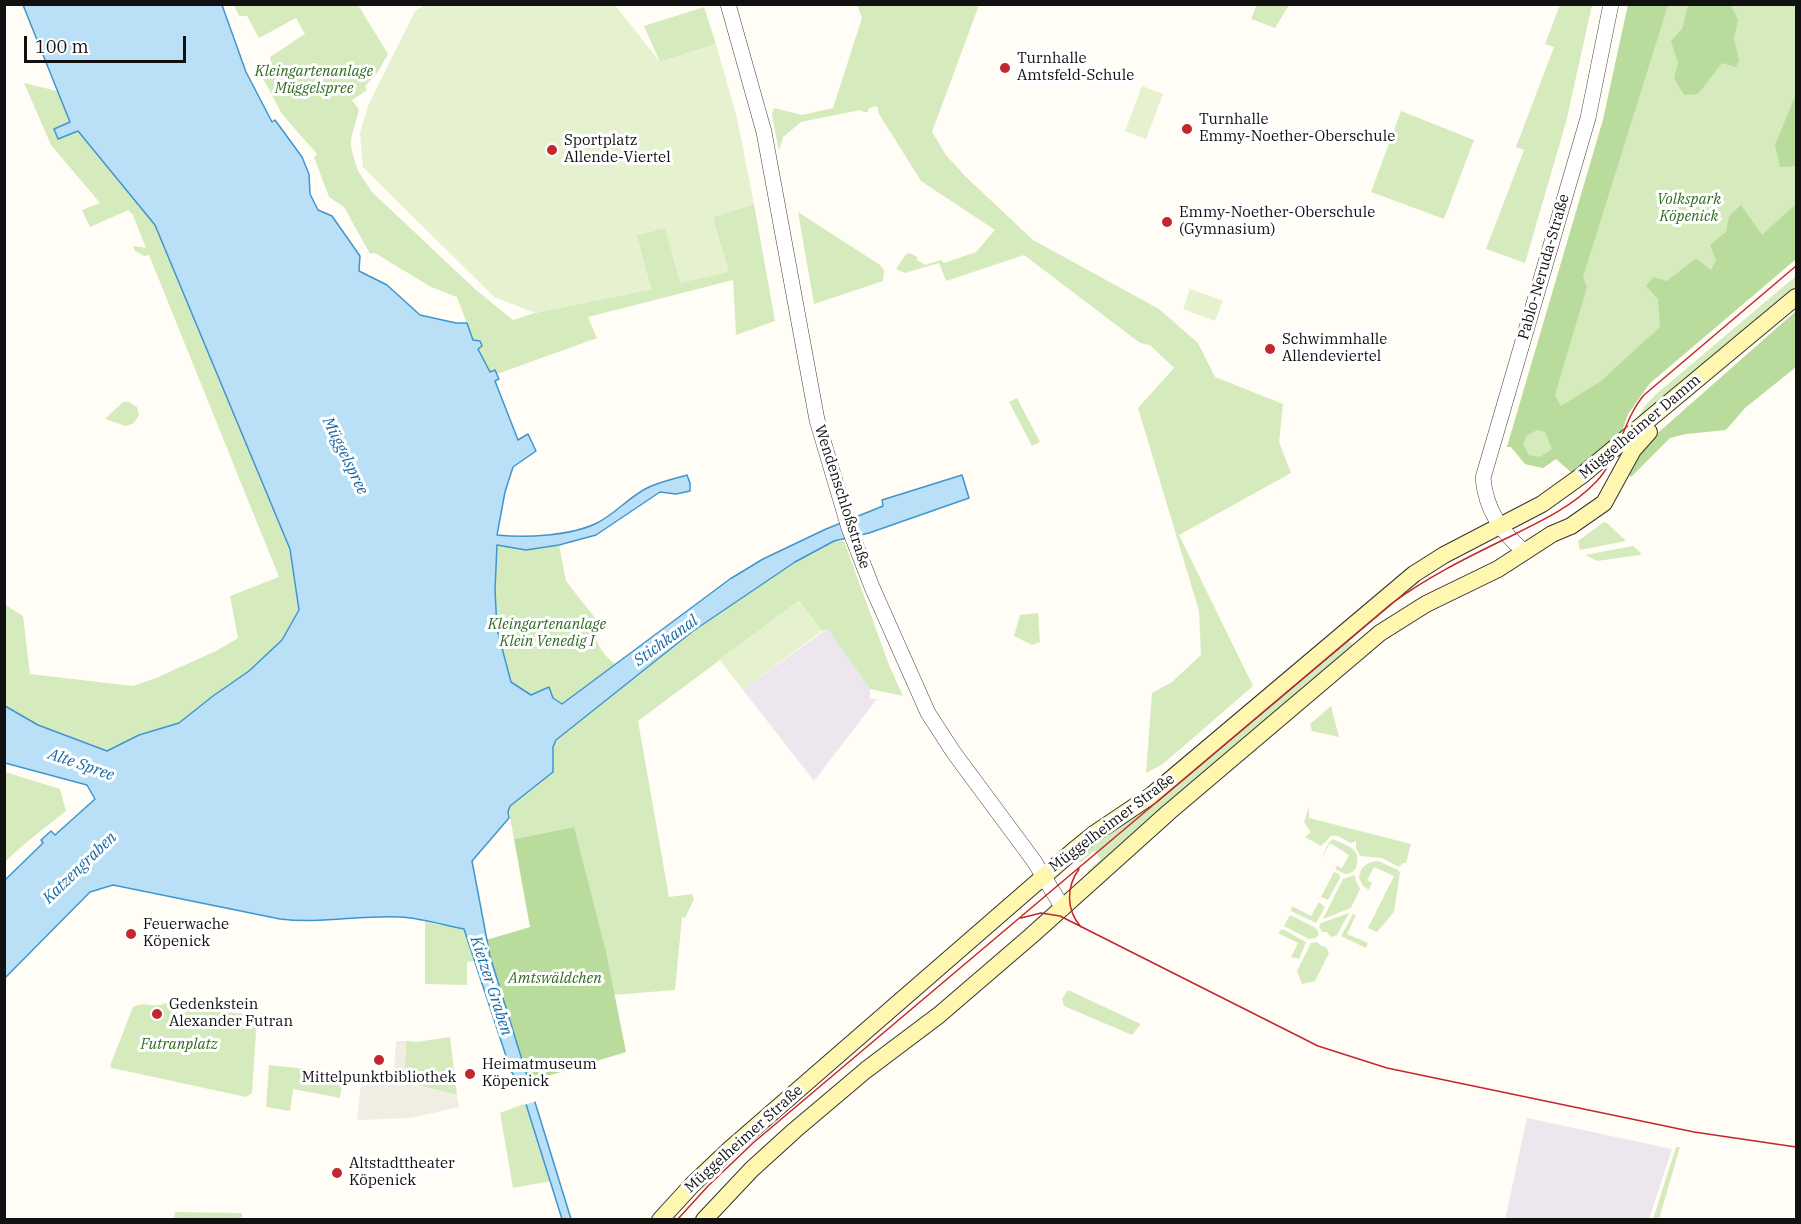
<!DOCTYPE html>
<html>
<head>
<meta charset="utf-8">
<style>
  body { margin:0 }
  #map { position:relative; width:1801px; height:1224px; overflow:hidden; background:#fffdf5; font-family:"IBM Plex Serif",serif }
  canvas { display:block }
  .frame { position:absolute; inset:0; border:6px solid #111; pointer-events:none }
  .scale { position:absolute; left:24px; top:36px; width:162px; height:27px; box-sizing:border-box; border:3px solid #111; border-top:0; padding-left:8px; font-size:18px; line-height:21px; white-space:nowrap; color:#111; -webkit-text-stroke:4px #fff; paint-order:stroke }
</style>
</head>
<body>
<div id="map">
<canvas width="1801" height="1224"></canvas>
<div class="frame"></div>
<div class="scale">100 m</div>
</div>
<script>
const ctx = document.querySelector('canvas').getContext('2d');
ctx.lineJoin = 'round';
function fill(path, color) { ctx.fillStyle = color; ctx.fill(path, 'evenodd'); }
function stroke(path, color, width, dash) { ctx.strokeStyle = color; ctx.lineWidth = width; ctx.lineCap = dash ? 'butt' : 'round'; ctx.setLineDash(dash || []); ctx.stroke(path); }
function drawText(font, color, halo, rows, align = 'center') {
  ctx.font = font + ' "IBM Plex Serif",serif'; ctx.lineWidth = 6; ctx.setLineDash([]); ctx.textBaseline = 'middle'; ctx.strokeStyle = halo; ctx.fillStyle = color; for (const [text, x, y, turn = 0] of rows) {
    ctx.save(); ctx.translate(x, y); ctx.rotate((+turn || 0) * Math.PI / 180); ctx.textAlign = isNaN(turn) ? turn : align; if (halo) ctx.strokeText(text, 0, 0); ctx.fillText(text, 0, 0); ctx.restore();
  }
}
const industrial = new Path2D(`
  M828,628l42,61v10h7l-63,82 -71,-91z
  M1527,1118l145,31 -23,70 -144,1z`);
const green = new Path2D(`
  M1257,4h32v1l-14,23 -24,-9z
  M234,5h124l30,49 -10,18 -13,14 2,4 -15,10 7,10 -8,29v8l6,22 15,23 104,98 37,30 22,-7 116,-24 -15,-54 29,-7 16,54 46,-16 -15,-49 42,-13 21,117 -39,14 -3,-55 -145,37 9,21 -100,36 -2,-4 -5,2 -12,-24 4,-2 -2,-5 -7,-1 -16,-43 -26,-10 -56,-34 -5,1 -26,-47 -15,-10 -15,-40 3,-3 -35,-40 -24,-45 13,-8 -1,-4 35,-23 -9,-16 -37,20 -12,-22h-8z
  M857,5h122l-47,127 14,23 19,21 68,64 126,69 39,34 17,34 68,27 -4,38 12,31 -112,62 74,151 -90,78 -17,9 6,-80 20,-11 29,-27 -2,-44 -61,-203 36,-40 -24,-23 -10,-2 -116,-88 -78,26 -7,-18 -34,10 -9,-4 10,-15 4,-1 7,4v3l8,5 16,-5 3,3 32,-11 19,-22 -74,-49 -42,-67 -2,-8 -8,2 -1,4h-4l-4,-2 -59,12 -18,15 -4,14 -7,-36 2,-7 28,7 31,-7 29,-90z
  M1560,5h32l-26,117 -41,141 -39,-14 38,-99 -8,-3 38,-100 -9,-3z
  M1628,5h168v254l-147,125 -21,30 -8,23 -48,36 -16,-14 -13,9 -18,-4 -14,-17h-4l96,-327z
  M704,7l12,37 -56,18 -16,-36z
  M24,83l33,8 13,31 -12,17 20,-8 77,94 135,324 9,61 -17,30 -33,31 -36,25 -34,27 -40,12 -32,16 -69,-26 -33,-19 -1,-102 19,12 7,58 103,12 23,-8 60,-27 22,-13 -8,-42 49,-19 -130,-322 -5,1 -9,-5 -2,-5 13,2 -13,-33 -5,-5 -38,17 -8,-17 18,-7 -49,-58z
  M1401,111l73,29 -30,79 -73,-27z
  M798,212l82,53 4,5 -1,11 -69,23z
  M1796,276v12l-161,136 9,-17 11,-12z
  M1017,398l23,44 -8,4 -23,-44z
  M123,402h6l8,5 2,8 -5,8 -8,3 -21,-7z
  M1604,522l3,1 19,18 -46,9 -2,-9z
  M834,541h10l45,124 14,31 -33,-7 -42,-60 -6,2 -23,-30 -161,120 31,176 23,-3 2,5 -9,19 -3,-1 -7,73 -75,6 -27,-169 -59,12 -5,-28 1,-5 43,-34c-1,-14 -3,-27 8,-36l132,-105 102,-69z
  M497,545l29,5 33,-5 7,36 29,37c-1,23 3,31 20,46l-53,40 -9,-6 -15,-6 -7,3 -20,-13 -14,-53 -2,-39z
  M1633,546l8,7 -1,2 -43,6 -12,-6z
  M1038,613l2,29 -8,3 -18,-9 6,-21z
  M1347,638l8,9 -264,229 -4,-4 14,-13 -7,-8 -14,12 -4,-4 61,-45z
  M1331,706l8,31 -27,-6 -2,-7z
  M5,772l55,17 6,22c-21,17 -42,32 -61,51z
  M1309,807v11l102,26 -5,19h-3l-4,4 -17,-9 -22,-2 -4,-8v-7l-5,2 -13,-7h-7l-10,10 -16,-9 6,-5 -7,-10z
  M1333,839l19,9 5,6c1,11 0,19 -12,20l-10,-5 2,-3 5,2 7,-13 -19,-12 -9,17 8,-18z
  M1378,861l20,9 2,3 -6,39 -17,20 -9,-4 26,-52 -20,-9 -7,13 5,3 -3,7 -6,-4 -4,-8c1,-11 8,-16 19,-17z
  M1334,872l5,2 1,4 -12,22 -7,-3z
  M1355,875l1,6 4,8 -9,19 -28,11 20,-40z
  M1319,902l6,5 -9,16 -25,-12 1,-5 19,10z
  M1349,913l-12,22 -6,2 -4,-5h-5l-3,-5 2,-4z
  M1353,914l3,1 -9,19 21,9 -2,5 -25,-12z
  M1290,915l26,13 3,6 -3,4 -7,1 -25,-13z
  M425,922l39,7 10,32 -7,1v23l-42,-1z
  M1282,929l24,13 -7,17 -8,-2 7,-14 -20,-10z
  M1317,942l4,4 5,1 3,6 -14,28 -13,3 -5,-13 14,-28z
  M1068,990l73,34 -9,11 -68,-29 -2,-7z
  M165,1003l7,4 85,8 -5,78 -6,4 -134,-29 -2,-2 23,-59c11,-6 22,2 32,-4z
  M450,1037l7,58 -53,-13 2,-41 10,1z
  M269,1065l75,8 -4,25 -47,-9 -3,22 -24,-4z
  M526,1103l25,78 -38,7 -13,-75z
  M1676,1147h4l-21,72h-6z
  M175,1212l67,1v6h-68z`);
const forest = new Path2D(`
  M1691,4l40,1 7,15 -4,18 5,22 -3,7 -14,-4 -24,31 -14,1 -10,-17 4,-15 -7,-22 11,-12 6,-23z
  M1628,5h40l-85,272 4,10 -32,108 6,11 40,-25 59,-54 -2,-28 -12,-13 7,-9 14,4 29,-23 15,12 5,-10 -6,-15 16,-13 3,-16 12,-11 21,30 34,-31v55l-147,125 -21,30 -8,23 -48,36 -16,-14 -13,9 -18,-4 -14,-17h-4l96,-327zM1537,430l8,2 7,17 -12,8 -11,-2 -6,-11 3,-8z
  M1796,94v72l-16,1 -5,-22z
  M1796,311v56l-51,41 -19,22 -40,4 -16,4 -39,39 -3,-4 15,-27z
  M574,827l32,125 20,100 -98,30 -42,-142 44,-13 -16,-88z`);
const pitch = new Path2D(`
  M425,5h190l45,57 56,-18 21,74 17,86 -41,13 16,55 -49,11 -15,-55 -28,7 14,54 -116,24 -41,-16 -131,-130 -3,-34 8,-27 47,-95z
  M1142,86l21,8 -17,45 -21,-8z
  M1190,289l33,12 -8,20 -32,-12z
  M799,601l23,30 -79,59 -24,-31z`);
const plaza = new Path2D(`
  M396,1041h10l-2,42 53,12 2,12 -48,11 -54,2 4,-36 32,1z`);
const water = new Path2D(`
  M23,5h199l24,67 26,50 3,-2 27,37 7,17 1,20 8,16 14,6 28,40 -1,15 28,14 33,30 36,8h11l6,17 7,1 2,5 -4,3 12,23 5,-2 4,9 -4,2 23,59 10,-6 8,17 -23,16 -8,25 -8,43c28,3 74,1 100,-12 18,-9 32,-26 50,-35 12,-6 27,-9 40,-13l3,8v8l-14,3 -16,-2 -64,43 -37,10 -33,5 -29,-5 -2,45 2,39 14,53 20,13 18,-8 4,11 9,6 168,-125 33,-20 63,-30 57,-23 -1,-6 80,-25 7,23 -100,35 -35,8 -39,21 -102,69 -137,109 -3,7v25l-43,34 -2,6 1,6 -37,43 18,95 81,263h-9l-42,-134 -9,-14 -47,-142c-21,-4 -43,-11 -64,-12 -40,-2 -80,7 -120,2l-167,-34 -23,7 -85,86v-98l38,-37 -2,-3 10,-9 4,4 40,-36 -8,-14 -82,-22v-57l33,19 69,26 32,-16 40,-12 34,-27 36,-25 33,-31 17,-30 -9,-61 -135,-324 -77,-94 -20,8 -4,-10 16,-7z`);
const pier = new Path2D(`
  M531,1083l6,18 -13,4 -6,-18z`);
const tertiary = new Path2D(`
  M728,4l36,128 53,288 32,108 23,59 56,126 26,40 80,108 29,47
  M1525,552c-24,-20 -39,-42 -42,-74l105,-360 23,-114`);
const secondary = new Path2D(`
  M660,1220l33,-36 37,-35 343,-298 21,-17 58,-39 262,-221 30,-19 98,-51 39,-28 215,-179
  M704,1220l48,-51 43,-39 71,-60 73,-55 92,-79 138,-124 211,-179 46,-29 72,-35 54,-35 19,-8 33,-23 29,-53 16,-18`);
const tram = new Path2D(`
  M1079,869c-13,18 -13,41 2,58
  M1021,918l20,-5 19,3 258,130 69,22 307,64 102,15
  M677,1220l31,-34 45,-43 638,-539c35,-26 73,-45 112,-64 32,-16 67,-31 93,-58 24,-25 26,-61 48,-87l152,-129`);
const markers = [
  [1005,68,6,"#c4262e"],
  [1187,129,6,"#c4262e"],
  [552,150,6,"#c4262e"],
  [1167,222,6,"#c4262e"],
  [1270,349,6,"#c4262e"],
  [131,934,6,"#c4262e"],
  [157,1014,6,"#c4262e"],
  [379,1060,6,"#c4262e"],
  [470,1074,6,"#c4262e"],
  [337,1173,6,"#c4262e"]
];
const poiNames = [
  ["Turnhalle",1017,59],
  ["Amtsfeld-Schule",1017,76],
  ["Turnhalle",1199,120],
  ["Emmy-Noether-Oberschule",1199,137],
  ["Sportplatz",564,141],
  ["Allende-Viertel",564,158],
  ["Emmy-Noether-Oberschule",1179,213],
  ["(Gymnasium)",1179,230],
  ["Schwimmhalle",1282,340],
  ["Allendeviertel",1282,357],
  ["Feuerwache",143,925],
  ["Köpenick",143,942],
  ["Gedenkstein",169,1005],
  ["Alexander Futran",169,1022],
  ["Heimatmuseum",482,1065],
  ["Köpenick",482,1082],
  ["Mittelpunktbibliothek",379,1078,"center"],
  ["Altstadttheater",349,1164],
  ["Köpenick",349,1181]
];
const parkNames = [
  ["Kleingartenanlage",314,72],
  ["Müggelspree",314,89],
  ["Volkspark",1689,200],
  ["Köpenick",1689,217],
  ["Kleingartenanlage",547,625],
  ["Klein Venedig I",547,642],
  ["Amtswäldchen",555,979],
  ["Futranplatz",179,1045]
];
const streetNames = [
  ["Pablo-Neruda-Straße",1544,267,-74],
  ["Müggelheimer Damm",1640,427,-40],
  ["Wendenschloßstraße",842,497,72],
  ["Müggelheimer Straße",1112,823,-37],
  ["Müggelheimer Straße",744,1139,-42]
];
const waterNames = [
  ["Müggelspree",345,456,64],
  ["Stichkanal",666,641,-36],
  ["Alte Spree",81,765,19],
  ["Katzengraben",80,868,-44],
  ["Kietzer Graben",491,986,72]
];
fill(industrial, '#eee6ef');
fill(green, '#d5ebbd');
fill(forest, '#b9dc9c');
fill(pitch, '#e6f2cf');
fill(plaza, '#f1ede2');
fill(water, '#b9e0f7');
stroke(water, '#3f96cf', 1.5);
fill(pier, '#fffdf5');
stroke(tertiary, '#444', 16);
stroke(secondary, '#333', 18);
stroke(tertiary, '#fff', 15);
stroke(secondary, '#fff6b0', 16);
stroke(tram, '#c4262e', 1.5);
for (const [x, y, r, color] of markers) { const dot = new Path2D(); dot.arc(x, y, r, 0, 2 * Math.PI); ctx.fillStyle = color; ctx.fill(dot); stroke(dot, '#fff', 2); }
drawText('15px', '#111', '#fff', poiNames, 'left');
drawText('italic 15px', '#2f6b1f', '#fff', parkNames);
drawText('15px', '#111', '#fff', streetNames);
drawText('italic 16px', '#1768a6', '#fff', waterNames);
</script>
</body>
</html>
